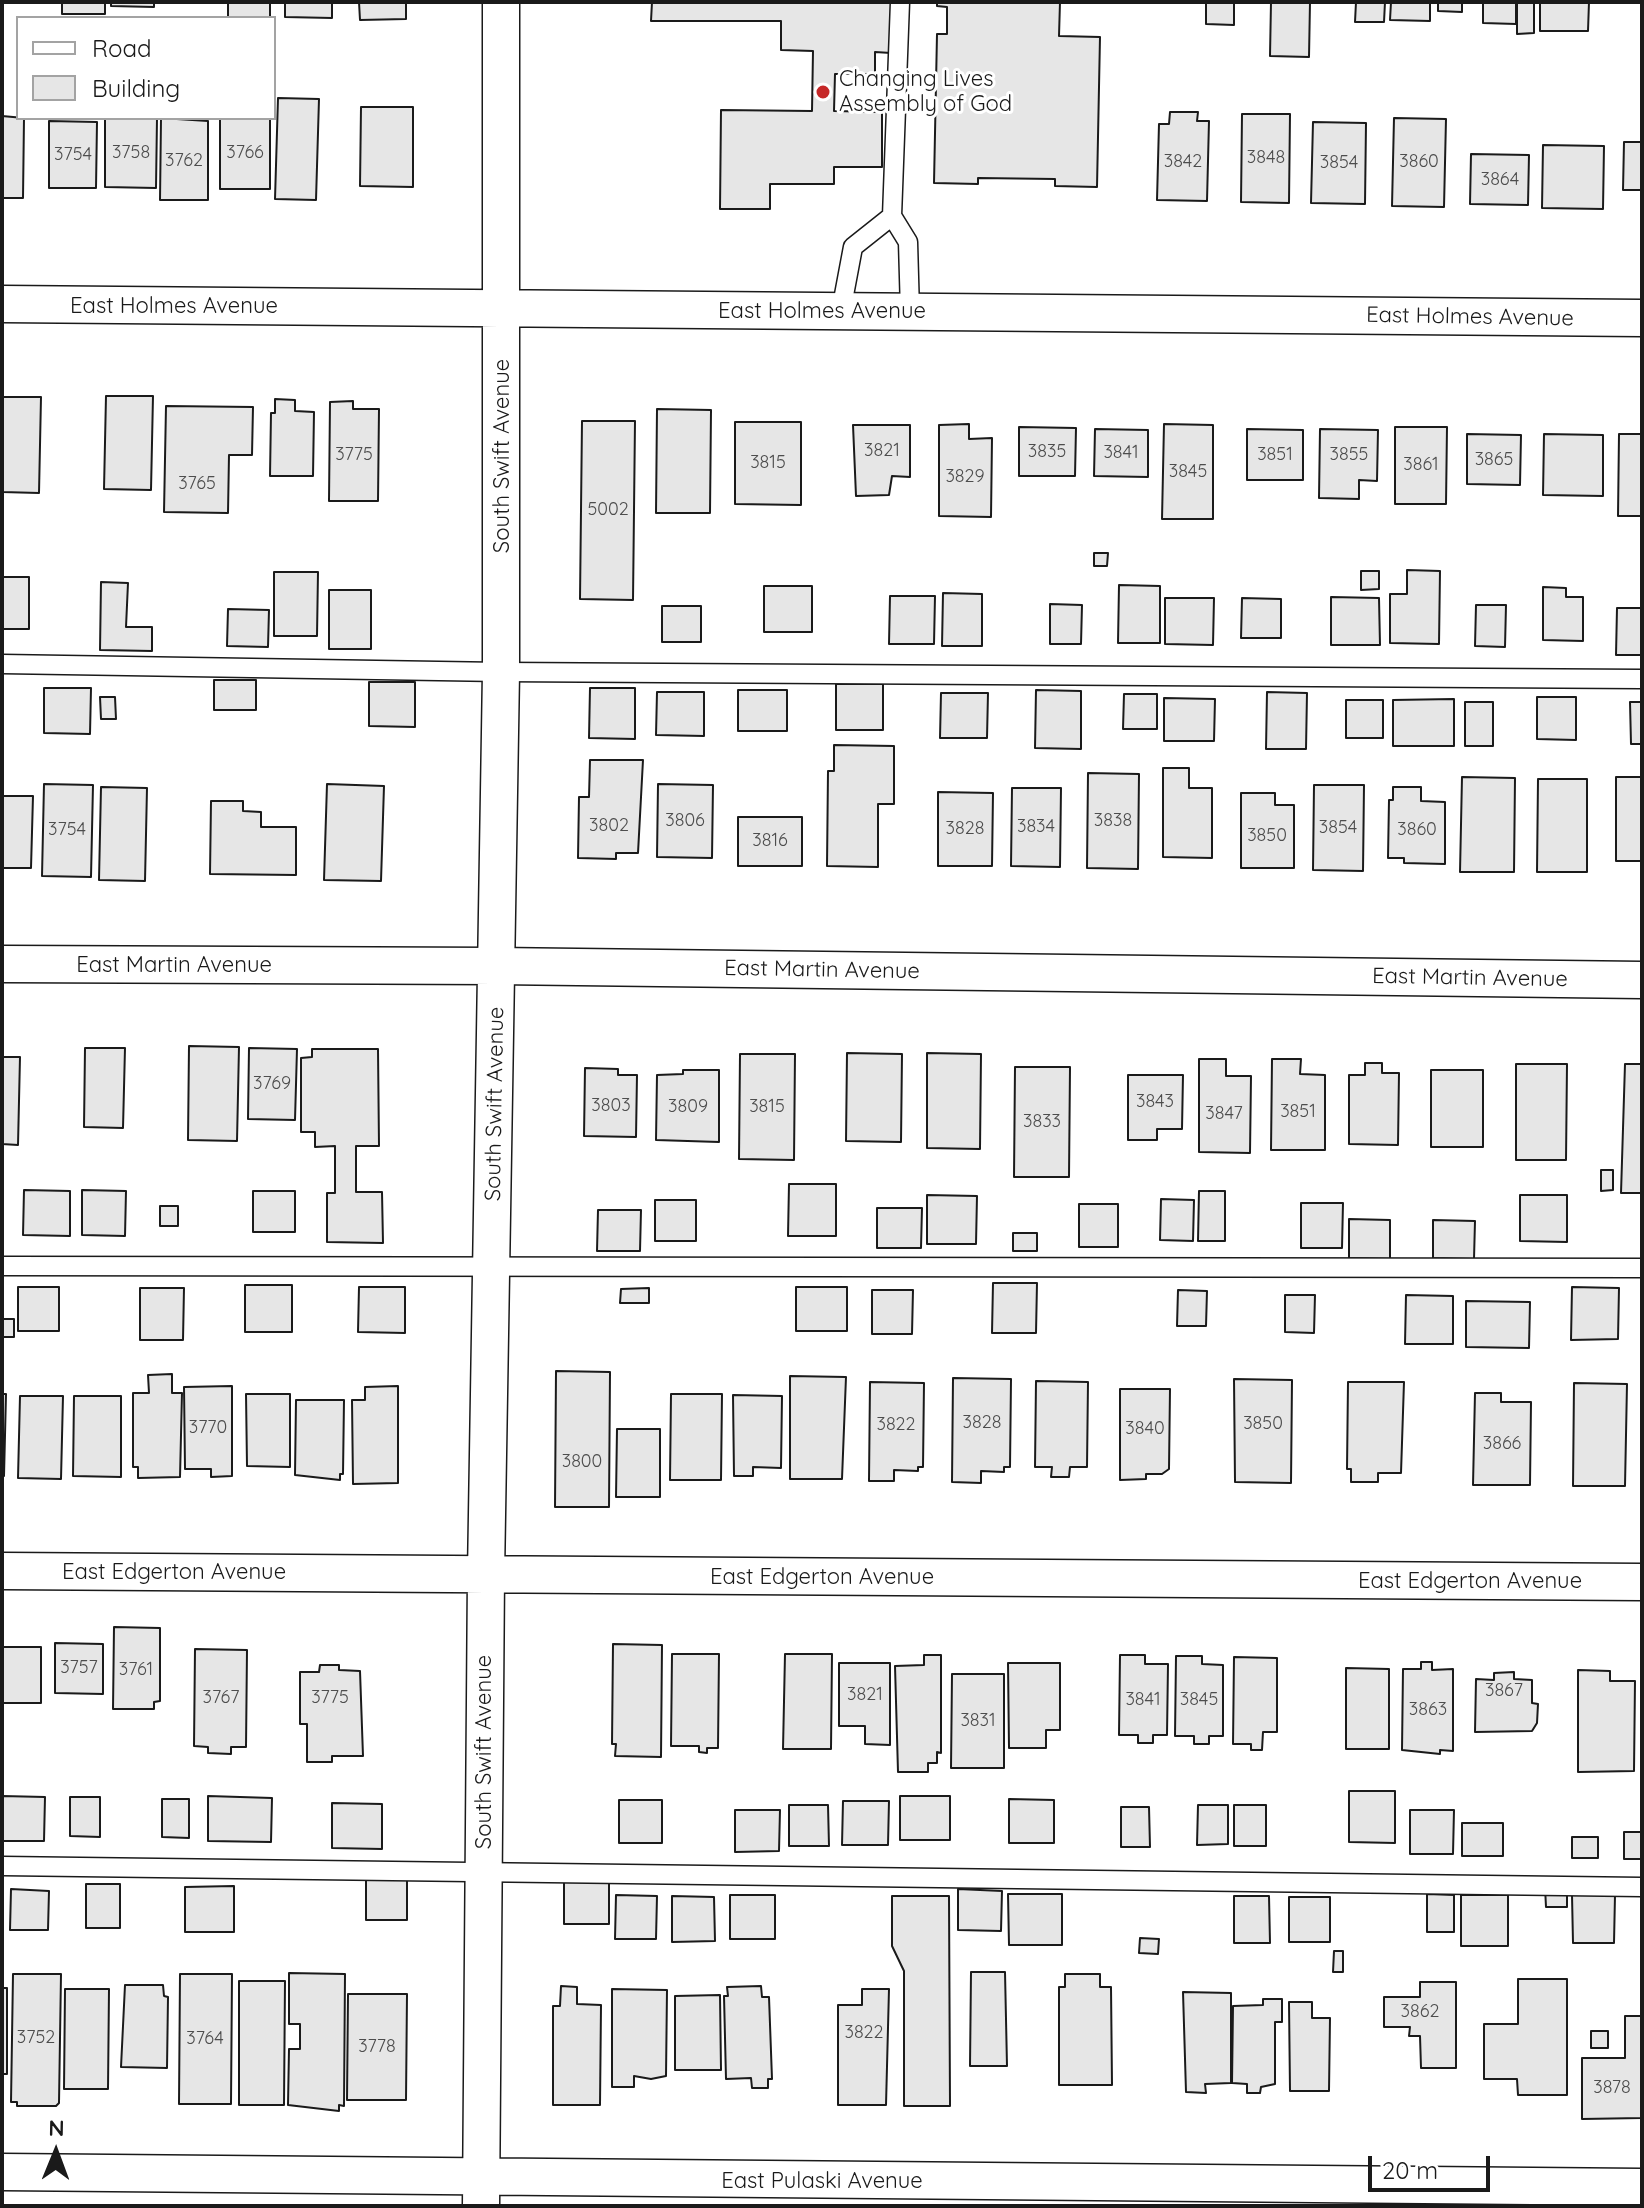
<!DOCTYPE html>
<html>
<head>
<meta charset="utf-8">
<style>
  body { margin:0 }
  #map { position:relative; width:1644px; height:2208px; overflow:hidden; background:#fff; font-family:Quicksand,sans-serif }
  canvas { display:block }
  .frame { position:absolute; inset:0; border:4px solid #1a1a1a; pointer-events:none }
  .legend { position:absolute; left:16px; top:16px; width:260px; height:104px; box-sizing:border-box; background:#fff; border:2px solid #a3a3a3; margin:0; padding:10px 14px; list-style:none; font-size:24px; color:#1a1a1a }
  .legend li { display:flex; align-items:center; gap:16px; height:40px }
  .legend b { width:40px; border:2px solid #a3a3a3 }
  .north { position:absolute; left:16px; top:2112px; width:80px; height:80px; -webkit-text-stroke:6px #fff; paint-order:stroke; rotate:1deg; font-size:22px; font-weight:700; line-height:32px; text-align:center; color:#1a1a1a }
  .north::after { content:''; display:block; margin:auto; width:28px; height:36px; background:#1a1a1a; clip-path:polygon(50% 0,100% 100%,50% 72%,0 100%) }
  .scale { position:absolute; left:1368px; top:2156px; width:122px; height:36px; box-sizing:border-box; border:4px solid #1a1a1a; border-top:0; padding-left:10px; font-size:24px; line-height:28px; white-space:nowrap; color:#1a1a1a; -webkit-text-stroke:6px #fff; paint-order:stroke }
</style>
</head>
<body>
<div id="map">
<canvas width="1644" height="2208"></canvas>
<div class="frame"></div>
<ul class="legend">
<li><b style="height:10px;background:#fff"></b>Road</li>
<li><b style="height:22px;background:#e6e6e6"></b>Building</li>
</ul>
<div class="north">N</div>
<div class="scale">20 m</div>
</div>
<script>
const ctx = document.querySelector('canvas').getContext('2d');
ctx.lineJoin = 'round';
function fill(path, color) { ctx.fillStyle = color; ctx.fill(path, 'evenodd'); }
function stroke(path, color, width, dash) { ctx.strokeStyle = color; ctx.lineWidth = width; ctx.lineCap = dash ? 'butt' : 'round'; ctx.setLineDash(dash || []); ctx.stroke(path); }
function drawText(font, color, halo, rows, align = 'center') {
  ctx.font = font + ' Quicksand,sans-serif'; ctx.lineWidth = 6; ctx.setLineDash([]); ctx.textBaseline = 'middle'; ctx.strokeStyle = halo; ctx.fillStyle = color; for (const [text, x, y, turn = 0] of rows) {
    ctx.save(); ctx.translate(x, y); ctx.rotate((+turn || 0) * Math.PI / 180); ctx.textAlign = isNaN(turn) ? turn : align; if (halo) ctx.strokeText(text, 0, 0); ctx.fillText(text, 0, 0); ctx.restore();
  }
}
const building = new Path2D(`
  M62,2h43v12h-43z
  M111,2h43v5l-43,-1z
  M228,2h42v16h-42z
  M285,2h47v16l-47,-1z
  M359,2h47v17l-46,1z
  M652,2h240l-1,51 -16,-1v22h-40l-1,37 48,1v55h-48v17h-64v25h-50l1,-99 91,1 1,-60 -32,-1v-29h-130z
  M937,2h123l-1,34 41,1 -3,150 -42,-1v-7l-77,-1v6l-44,-1 3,-149h10v-27l-10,-1z
  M1206,2h28v23l-28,-1z
  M1271,2h39l-1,55 -39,-1z
  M1356,2h29l-1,20h-29z
  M1391,2h39v19l-40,-1z
  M1438,2h24v10l-24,-1z
  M1483,2h33v22l-33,-1z
  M1540,2h49l-1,29h-48z
  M1517,3h17v30l-17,1z
  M278,98l41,1 -3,101 -41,-1z
  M361,107h52v80l-53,-1z
  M1170,112h28l-1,9h12l-2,80 -50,-1 2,-76h10z
  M1242,114h48l-1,89 -48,-1z
  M2,116l22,2 -1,80h-21z
  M105,118h52l-1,70 -51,-1z
  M161,118l47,3v79h-48z
  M220,118h50v71h-50z
  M1394,118l52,1 -2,88 -52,-1z
  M49,121l48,1 -1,66h-47z
  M1313,122l53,1 -1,81 -54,-1z
  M1624,142h18v48h-19z
  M1543,145l61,1 -1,63 -61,-1z
  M1471,154l58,1 -1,50 -58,-1z
  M106,396h47l-2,94 -47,-1z
  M2,397h39l-2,96 -37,-1z
  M275,399l20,1v11l19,1 -1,64h-43l1,-63h4z
  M353,401v8h26l-1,92h-49l1,-99z
  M166,406l87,1 -1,48h-23l-1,58 -64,-1z
  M657,409l54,1 -1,103h-54z
  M582,421h53l-2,179 -53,-1z
  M735,422h66v83l-66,-1z
  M969,424v15l23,-1 -1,79 -52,-1v-91z
  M1164,424l49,1v94h-51z
  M853,425h57v52l-18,-1 -3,19 -33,1z
  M1019,427l57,1 -1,48h-56z
  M1395,427h52l-1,77h-51z
  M1095,429l53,1v47l-54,-1z
  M1247,429l56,1v50h-56z
  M1320,429l58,1 -1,51 -18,-1v19l-40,-1z
  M1467,434l54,1 -1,50 -53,-1z
  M1544,434l59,1v61l-60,-1z
  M1619,434h23v82h-24z
  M1094,553h14l-1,13h-13z
  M1407,570l33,1 -1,73 -49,-1v-49h17z
  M1361,571h18v18l-18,1z
  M274,572h44l-1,64h-43z
  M2,577h27v52h-27z
  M101,582l27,1 -2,44h26v24l-52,-1z
  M1119,585l41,1v57h-42z
  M764,586h48v46h-48z
  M1543,587l23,1v9h17v44l-40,-1z
  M329,590h42v59h-42z
  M943,593l39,1v52h-40z
  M890,596h45l-1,48h-45z
  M1331,597l48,1 1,47h-49z
  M1165,598h49l-1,47 -48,-1z
  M1242,598l39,1v39h-40z
  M1050,604l32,1 -1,39h-31z
  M1476,605h30l-1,42 -30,-1z
  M662,606h39v36h-39z
  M1617,608h25v47h-26z
  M228,609l41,1 -1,37 -41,-1z
  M214,680h42v30h-42z
  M369,682h46v45l-46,-1z
  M836,684h47v46h-47z
  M44,688h47l-1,46 -46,-1z
  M590,688h45v51l-46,-1z
  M738,690h49v41h-49z
  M1036,690l45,1v58l-46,-1z
  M657,692h47v44l-48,-1z
  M1267,692l40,1 -1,56h-40z
  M941,693h47l-1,45h-47z
  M1124,694h33v35h-34z
  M100,697h15l1,22h-15z
  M1537,697h39v43l-39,-1z
  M1164,698l51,1 -1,42h-50z
  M1454,699v47h-61v-46z
  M1346,700h37v38h-37z
  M1465,702h28v44h-28z
  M1630,702h12v42h-11z
  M834,745l60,1v58h-16v63l-51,-1 1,-95h6z
  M590,760h53l-5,93h-22v6l-38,-1 1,-61h10z
  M1163,768h26v20h23v70l-49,-1z
  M1088,773l51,1 -1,95 -51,-1z
  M1462,777l53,1 -1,94h-54z
  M1616,777h26v84h-26z
  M1538,779h49v93h-50z
  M44,784l49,1 -2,92 -49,-1z
  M327,784l57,2 -3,95 -57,-1z
  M658,784l55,1 -1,73 -55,-1z
  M1314,785h50l-1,86 -50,-1z
  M101,787l46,1 -2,93 -46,-1z
  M1393,787h28v14l24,1v62l-41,-1v-5h-16l1,-58h4z
  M1012,788h49l-1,79 -49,-1z
  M938,792l55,1 -1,73h-54z
  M1241,793h34v12h19v63h-53z
  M2,796h31l-2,72h-29z
  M211,801h32v10l18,1v15h35v48l-86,-1z
  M738,817h64v49h-64z
  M189,1046l50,1 -2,94 -49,-1z
  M85,1048h40l-2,80 -39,-1z
  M249,1048l48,1 -2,71 -47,-1z
  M312,1049h66l1,97h-23v46h26l1,51 -56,-1v-49h8v-47l-20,1v-15h-14v-74l11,-1z
  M847,1053l55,1 -1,88 -55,-1z
  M927,1053l54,1 -1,95 -53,-1z
  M740,1054h55l-1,106 -55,-1z
  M2,1057h18l-2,88 -16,-1z
  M1199,1059h27v17h25l-1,77 -51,-1z
  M1272,1059h29l-1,15 25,1v75h-54z
  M1365,1063h17v10h17l-1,72 -49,-1v-69h16z
  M1516,1064h51l-1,96h-50z
  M1625,1064h17v129h-21z
  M1015,1067h55l-1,110h-55z
  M585,1068l33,1v6h19l-1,62 -52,-1z
  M683,1070h36v72l-63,-2 1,-65 26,-1z
  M1431,1070h52v77h-52z
  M1128,1075h55l-1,54h-25v11h-29z
  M1601,1170h12v20l-12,1z
  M789,1184h47v52h-48z
  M24,1190l46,1v45l-47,-1z
  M82,1190l44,1 -1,45 -43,-1z
  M253,1191h42v41h-42z
  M1199,1191h26v50h-27z
  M927,1195l50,1 -1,48h-49z
  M1520,1195h47v47l-47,-1z
  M1161,1199l33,1 -1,41 -33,-1z
  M655,1200h41v41h-41z
  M1301,1203h42l-1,45h-41z
  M1079,1204h39v43h-39z
  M160,1206h18v20h-18z
  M877,1208h45l-1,40h-44z
  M598,1210h43l-1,41h-43z
  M1349,1219l41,1v39l-41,-1z
  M1433,1220l42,1 -1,38 -41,-1z
  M1013,1233h24v18h-24z
  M993,1283h44l-1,50h-44z
  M245,1285h47v47h-47z
  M18,1287h41v44h-41z
  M359,1287h46v46l-47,-1z
  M796,1287h51v44h-51z
  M1572,1287l47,1 -1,51 -47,1z
  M140,1288h44l-1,52h-43z
  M649,1288v15h-29l1,-14z
  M872,1290h41l-1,44h-40z
  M1178,1290l29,1 -1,35h-29z
  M1285,1295h30l-1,38 -29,-1z
  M1406,1295l47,1v48h-48z
  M1466,1301l64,1 -1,46 -63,-1z
  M2,1319h12v18h-12z
  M556,1371l54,1 -1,135h-54z
  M172,1374v19h10l-2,84 -42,1v-11h-5v-74h16l-1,-18z
  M790,1376l56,1 -4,102h-52z
  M953,1378l58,1 -1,88h-6v5l-23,-1v12l-29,-1z
  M1234,1379l58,1 -1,103 -56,-1z
  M1036,1381l52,1 -1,85h-17l-1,10h-18l1,-10h-17z
  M870,1382l54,1 -1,84h-5v4l-24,-1v11h-25z
  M1348,1382h56l-3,91h-23v9h-27v-13h-4z
  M1574,1383l53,1 -2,102h-52z
  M232,1386v90l-21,1v-8h-26l-1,-82z
  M398,1386v97l-45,1 -1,-84h13v-13z
  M1120,1389h50l-1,80 -7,5h-16v5l-26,1z
  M1475,1393h26v9h30l-1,83h-57z
  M2,1394h4l-2,82h-2z
  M246,1394h44v73l-43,-1z
  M671,1394h51l-1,86h-51z
  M733,1395l49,1 -1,72 -28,-1v9h-19z
  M20,1396h43l-2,83 -43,-1z
  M74,1396h47v81l-48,-1z
  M296,1400h48l-1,74h-3v6l-45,-5z
  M617,1429h43v68h-44z
  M114,1627l46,1v73l-6,1v7h-41z
  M55,1643l48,1v50l-48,-1z
  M613,1644l49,1 -1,112 -46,-1 1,-12h-4z
  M2,1647h39v56h-39z
  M195,1649l52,1 -1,97h-15v7l-23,-1v-6l-14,-1z
  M672,1654h47l-1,94h-11v5l-8,-1v-6h-28z
  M785,1654h47l-1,95h-48z
  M924,1655h17v98l-4,-1v11h-9v9h-30l-3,-106 29,-1z
  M1120,1655h25v9h23l-1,71h-14v8h-15v-8h-19z
  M1176,1656h26v8l21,1v71h-14v8h-15v-8h-19z
  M1234,1657l43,1v74h-14l-1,18h-11v-6h-18z
  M1421,1662h11v8l21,-1v82l-13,-1v4l-38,-4 1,-81h18z
  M839,1663h51v82l-25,-1v-18h-26z
  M1008,1663h52v67h-14v18h-37z
  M320,1665h19v5l21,1 3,85h-31v6h-25v-38h-7v-52h19z
  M1346,1668l43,1v80h-43z
  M1578,1670l32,1v10h25l-1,90 -56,1z
  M1514,1672v7l18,1v23l6,1 -1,19 -5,8 -57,1 1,-53 18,1v-7z
  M952,1674h52v94h-53z
  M1349,1791h46v52l-46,-1z
  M2,1796l43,1 -1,44h-42z
  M208,1796l64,2 -1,44 -63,-1z
  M900,1796h50v44h-50z
  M70,1797h30v40l-30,-1z
  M162,1799h27v39l-27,-1z
  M1009,1799l45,1v43h-45z
  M619,1800h43v43h-43z
  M843,1801h46l-1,44h-46z
  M332,1803l50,1v45l-50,-1z
  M789,1805h39l1,41h-40z
  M1198,1805h30v39l-31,1z
  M1234,1805h32v41h-32z
  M1121,1807h28l1,40h-29z
  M735,1810h45l-1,41 -44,1z
  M1410,1810h44l-1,44h-43z
  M1462,1823h41v33h-41z
  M1624,1832h18v27h-18z
  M1572,1837h26v21h-26z
  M366,1877l41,1v42h-41z
  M564,1882h45v42h-45z
  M86,1884h34v44h-34z
  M234,1886v46h-49v-45z
  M1545,1887h22v20h-21z
  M11,1889l38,2 -1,39h-38z
  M958,1889l44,2 -1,40 -43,-1z
  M1008,1894h54v51h-53z
  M1427,1894l27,1v37h-27z
  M616,1895l41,1 -1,43h-41z
  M730,1895h45v44h-45z
  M1461,1895h47v51h-47z
  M1572,1895h43l-1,48h-41z
  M672,1896l42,1 1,44 -43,1z
  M892,1896h57l1,210h-46v-135l-12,-25z
  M1234,1896h35l1,47h-36z
  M1289,1897h41v45h-41z
  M1140,1938l19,1 -1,15 -19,-1z
  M1334,1951h9v21h-10z
  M971,1972h34l2,94h-37z
  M289,1973l56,1 -1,132 -5,-1v6l-51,-6 1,-56h11v-25h-11z
  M13,1974h48l-2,129 -3,3h-39v-4h-6z
  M180,1974h52l-1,130h-52z
  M1065,1974h35v13h11l1,98h-53v-98h6z
  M1518,1979h49v116h-49l-1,-16h-33v-55h34z
  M239,1981h46l-1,124h-45z
  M1420,1982h36v86h-35l-1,-32h-11l1,-9h-26v-30h36z
  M125,1985h38l1,11 4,1 -1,71 -46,-1z
  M561,1986l16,1v17l24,1 -1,100h-47v-99h7z
  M761,1986l1,11h7l3,82h-4v9h-16l-1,-10 -25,1 -2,-83h4l-1,-9z
  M2,1988h5v86h-5z
  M65,1989h44l-1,100h-44z
  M612,1989l55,1 -1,86 -15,3 -17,-3v11h-22z
  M862,1989h27l-3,116h-48v-100h24z
  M1183,1992l48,1v90l-26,1 1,9 -20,-1z
  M348,1994h59l-1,106h-59z
  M720,1995l1,75h-46v-74z
  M1263,1999h19v23h-7v62l-14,3 -1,6h-13v-9l-15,-1 1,-77 30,-1z
  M1289,2002h23v16h18l-1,73h-39z
  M1625,2016h17v102l-60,1v-61h43z
  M1591,2031h17v17h-17z`);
const lane = new Path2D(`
  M900,2l-8,214 16,26 2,70
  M841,311l12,-64 39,-31
  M2,664l499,8 1141,7
  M2,1266l1640,2
  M2,1866l1640,21`);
const street = new Path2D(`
  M2,304l1640,14
  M2,964l494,2 1146,14
  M2,1571l1640,11
  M2,2172l1640,15
  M481,2206l5,-632 15,-902v-670`);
const markers = [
  [823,92,8,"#c62828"]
];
const numberNames = [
  ["3758",131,153],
  ["3766",245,153],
  ["3754",73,155],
  ["3848",1266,158],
  ["3762",184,161],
  ["3842",1183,162],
  ["3860",1419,162],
  ["3854",1339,163],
  ["3864",1500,180],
  ["3821",882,451],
  ["3835",1047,452],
  ["3841",1121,453],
  ["3775",354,455],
  ["3851",1275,455],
  ["3855",1349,455],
  ["3865",1494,460],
  ["3815",768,463],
  ["3861",1421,465],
  ["3845",1188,472],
  ["3829",965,477],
  ["3765",197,484],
  ["5002",608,510],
  ["3806",685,821],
  ["3838",1113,821],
  ["3802",609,826],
  ["3834",1036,827],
  ["3854",1338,828],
  ["3828",965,829],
  ["3754",67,830],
  ["3860",1417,830],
  ["3850",1267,836],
  ["3816",770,841],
  ["3769",272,1084],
  ["3843",1155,1102],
  ["3803",611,1106],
  ["3809",688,1107],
  ["3815",767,1107],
  ["3851",1298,1112],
  ["3847",1224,1114],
  ["3833",1042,1122],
  ["3828",982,1423],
  ["3850",1263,1424],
  ["3822",896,1425],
  ["3770",208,1428],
  ["3840",1145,1429],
  ["3866",1502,1444],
  ["3800",582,1462],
  ["3757",79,1668],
  ["3761",136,1670],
  ["3867",1504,1691],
  ["3821",865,1695],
  ["3767",221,1698],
  ["3775",330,1698],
  ["3841",1143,1700],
  ["3845",1199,1700],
  ["3863",1428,1710],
  ["3831",978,1721],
  ["3862",1420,2012],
  ["3822",864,2033],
  ["3752",36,2038],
  ["3764",205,2039],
  ["3778",377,2047],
  ["3878",1612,2088]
];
const poiNames = [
  ["Changing Lives",839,79],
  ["Assembly of God",839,104]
];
const streetNames = [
  ["East Holmes Avenue",174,306],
  ["East Holmes Avenue",822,311],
  ["East Holmes Avenue",1470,317,1],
  ["South Swift Avenue",502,456,-90],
  ["East Martin Avenue",174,965],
  ["East Martin Avenue",822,970,1],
  ["East Martin Avenue",1470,978,1],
  ["South Swift Avenue",495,1104,-89],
  ["East Edgerton Avenue",174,1572],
  ["East Edgerton Avenue",822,1577],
  ["East Edgerton Avenue",1470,1581],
  ["South Swift Avenue",484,1752,-90],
  ["East Pulaski Avenue",822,2181]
];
fill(building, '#e6e6e6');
stroke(building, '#1a1a1a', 2);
stroke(lane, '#1a1a1a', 21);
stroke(street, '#1a1a1a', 39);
stroke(lane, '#fff', 18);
stroke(street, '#fff', 36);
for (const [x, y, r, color] of markers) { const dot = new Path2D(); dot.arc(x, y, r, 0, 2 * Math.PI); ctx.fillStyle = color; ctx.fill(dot); stroke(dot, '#fff', 3); }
drawText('18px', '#4d4d4d', null, numberNames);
drawText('22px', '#1a1a1a', '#fff', poiNames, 'left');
drawText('22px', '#1a1a1a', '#fff', streetNames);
</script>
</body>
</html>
